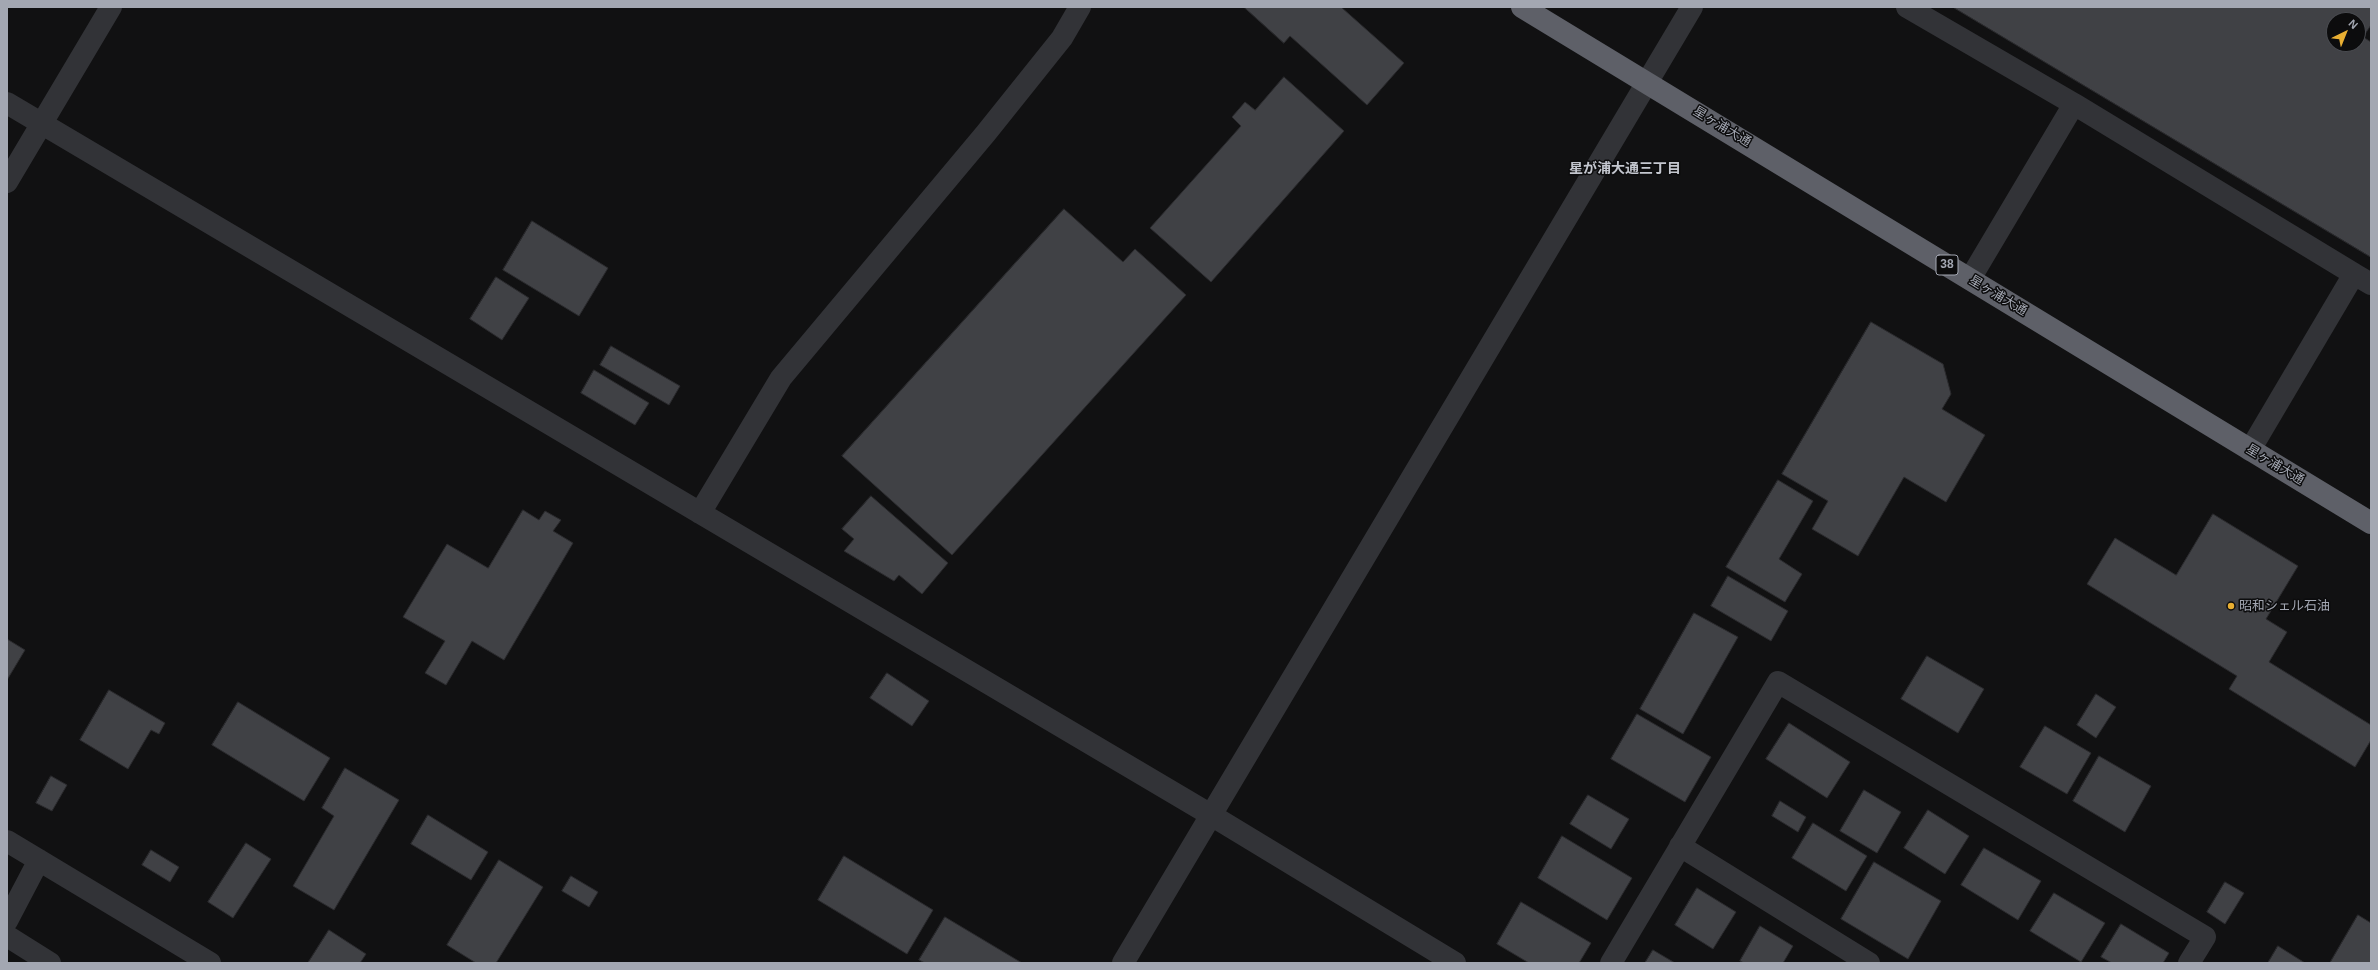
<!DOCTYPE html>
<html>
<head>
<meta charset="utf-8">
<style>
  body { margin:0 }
  #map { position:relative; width:2378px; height:970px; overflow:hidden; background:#111112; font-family:Helvetica,sans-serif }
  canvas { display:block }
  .frame { position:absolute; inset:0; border:8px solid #a3a7b2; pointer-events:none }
  .north { position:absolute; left:2326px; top:12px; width:40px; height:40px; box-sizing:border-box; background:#0c0c0d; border:1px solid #484a4f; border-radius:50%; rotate:43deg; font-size:11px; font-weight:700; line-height:16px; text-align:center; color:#a3a7b2 }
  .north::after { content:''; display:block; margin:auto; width:14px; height:18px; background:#e9af32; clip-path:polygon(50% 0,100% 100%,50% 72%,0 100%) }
</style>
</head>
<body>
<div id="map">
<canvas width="2378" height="970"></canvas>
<div class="frame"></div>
<div class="north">N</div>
</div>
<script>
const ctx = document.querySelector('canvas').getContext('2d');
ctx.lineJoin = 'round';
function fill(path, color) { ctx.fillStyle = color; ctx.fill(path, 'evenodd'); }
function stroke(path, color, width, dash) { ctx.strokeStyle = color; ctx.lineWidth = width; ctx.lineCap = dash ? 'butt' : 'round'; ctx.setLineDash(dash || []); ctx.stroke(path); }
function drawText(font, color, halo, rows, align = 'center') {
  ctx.font = font + ' Helvetica,"Noto Sans JP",sans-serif'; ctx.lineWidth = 3; ctx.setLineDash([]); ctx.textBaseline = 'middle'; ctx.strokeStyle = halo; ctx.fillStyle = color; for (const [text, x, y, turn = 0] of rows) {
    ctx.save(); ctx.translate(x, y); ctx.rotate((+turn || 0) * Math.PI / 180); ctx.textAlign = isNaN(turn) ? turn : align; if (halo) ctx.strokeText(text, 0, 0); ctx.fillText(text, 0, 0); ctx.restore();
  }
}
const building = new Path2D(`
  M1244,7h97l63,56 -37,42 -77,-69 -6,7z
  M1953,7h418v18l-8,12 8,5v215zM2334,20h24v24h-24z
  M1284,77l60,54 -133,151 -61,-54 91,-102 -9,-9 13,-15 10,8z
  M1064,209l59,53 12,-13 51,46 -234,260 -110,-99z
  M532,221l76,47 -29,48 -76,-46z
  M496,277l33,21 -27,42 -32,-21z
  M1871,322l72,42 8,30 -9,15 43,26 -39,67 -42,-25 -46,79 -46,-27 16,-28 -46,-27z
  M611,346l69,40 -11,19 -69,-40z
  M594,370l55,33 -14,22 -54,-32z
  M1778,480l35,21 -34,58 23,15 -17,28 -59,-35z
  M871,496l77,67 -26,31 -23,-19 -5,6 -50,-30 10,-12 -12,-10z
  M523,510l16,10 6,-9 16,9 -8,11 20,12 -69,117 -32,-19 -26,44 -21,-12 20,-32 -42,-24 44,-73 41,24z
  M2213,514l85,52 -32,53 21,13 -18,30 102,63v15l-16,27 -126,-78 8,-13 -150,-92 28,-46 61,37z
  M1728,576l60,35 -17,30 -60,-35z
  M1694,613l44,24 -55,97 -43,-25z
  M7,639l18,11 -18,30z
  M1927,656l57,33 -26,44 -57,-34z
  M887,673l42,28 -17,25 -42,-28z
  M109,690l56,33 -6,11 -8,-4 -23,39 -48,-29z
  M2096,694l20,13 -20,31 -19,-13z
  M238,702l92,56 -26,43 -92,-56z
  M1637,714l74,43 -26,45 -74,-43z
  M1789,723l61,39 -23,36 -61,-39z
  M2045,726l46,27 -24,41 -47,-27z
  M2099,756l52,30 -26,46 -52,-31z
  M345,768l54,32 -65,110 -41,-24 41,-70 -12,-8z
  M51,776l16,9 -15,26 -16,-8z
  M1864,790l37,22 -24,41 -37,-22z
  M1588,795l41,24 -18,30 -41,-25z
  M1780,801l26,16 -8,15 -26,-16z
  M1928,810l41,26 -24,38 -41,-26z
  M428,815l60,37 -17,28 -60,-36z
  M1813,823l54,33 -21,35 -54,-33z
  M1562,836l70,42 -25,42 -69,-42z
  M246,843l25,16 -38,59 -25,-16z
  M1984,848l57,33 -23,39 -57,-35z
  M151,850l28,17 -9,15 -28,-17z
  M844,856l89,54 -26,44 -89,-54z
  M499,860l44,27 -47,76h-20l-29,-18z
  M1874,862l67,39 -33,58 -67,-40z
  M571,876l27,16 -9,15 -27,-16z
  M2225,882l19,11 -19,31 -18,-12z
  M1697,888l39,24 -23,37 -38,-24z
  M2054,893l51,30 -24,39 -51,-31z
  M1521,902l70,41 -12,20h-50l-32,-19z
  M2358,915l13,8v40h-41z
  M945,917l77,46h-97l-6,-3z
  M2121,924l48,29 -6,10h-51l-11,-6z
  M1760,926l33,20 -10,17h-39l-4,-2z
  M329,930l37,24 -6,9h-52z
  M2278,946l27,17h-37z
  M1653,950l22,13h-30z`);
const minor = new Path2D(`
  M1907,7l167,97
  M7,103l1204,712 244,148
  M7,182l104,-175
  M2354,274l17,10
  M1970,279l104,-175 280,170 -104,176
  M700,513l81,-135 205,-245 76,-95 18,-31
  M7,841l203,122
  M1680,846l189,117
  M7,921l32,-61
  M7,936l43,27
  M1123,963l569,-956
  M1611,963l167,-281 427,255 -16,26`);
const highway = new Path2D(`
  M1522,7l849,516`);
const markers = [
  [2231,606,4,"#e9af32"]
];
const shields = [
  [1947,265,22]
];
const shieldNames = [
  ["38",1947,265]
];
const streetNames = [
  ["星ヶ浦大通",1722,127,31],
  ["星ヶ浦大通",1998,296,31],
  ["星ヶ浦大通",2275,465,31]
];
const poiNames = [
  ["昭和シェル石油",2239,606]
];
const neighbourhoodNames = [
  ["星が浦大通三丁目",1625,169]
];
fill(building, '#404145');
stroke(building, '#2b2b2e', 1);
stroke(minor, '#323337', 22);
stroke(highway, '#5e6068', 22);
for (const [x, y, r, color] of markers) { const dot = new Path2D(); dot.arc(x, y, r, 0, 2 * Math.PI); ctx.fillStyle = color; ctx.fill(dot); stroke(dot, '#0c0c0d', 1.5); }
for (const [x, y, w] of shields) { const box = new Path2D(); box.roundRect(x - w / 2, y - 10, w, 20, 3); ctx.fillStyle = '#0c0c0d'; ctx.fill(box); stroke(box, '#a3a7b2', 1); }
drawText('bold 12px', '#a3a7b2', null, shieldNames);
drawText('13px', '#a3a7b2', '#0c0c0d', streetNames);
drawText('13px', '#a3a7b2', '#0c0c0d', poiNames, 'left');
drawText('bold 14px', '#c3c6ce', '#0c0c0d', neighbourhoodNames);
</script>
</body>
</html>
